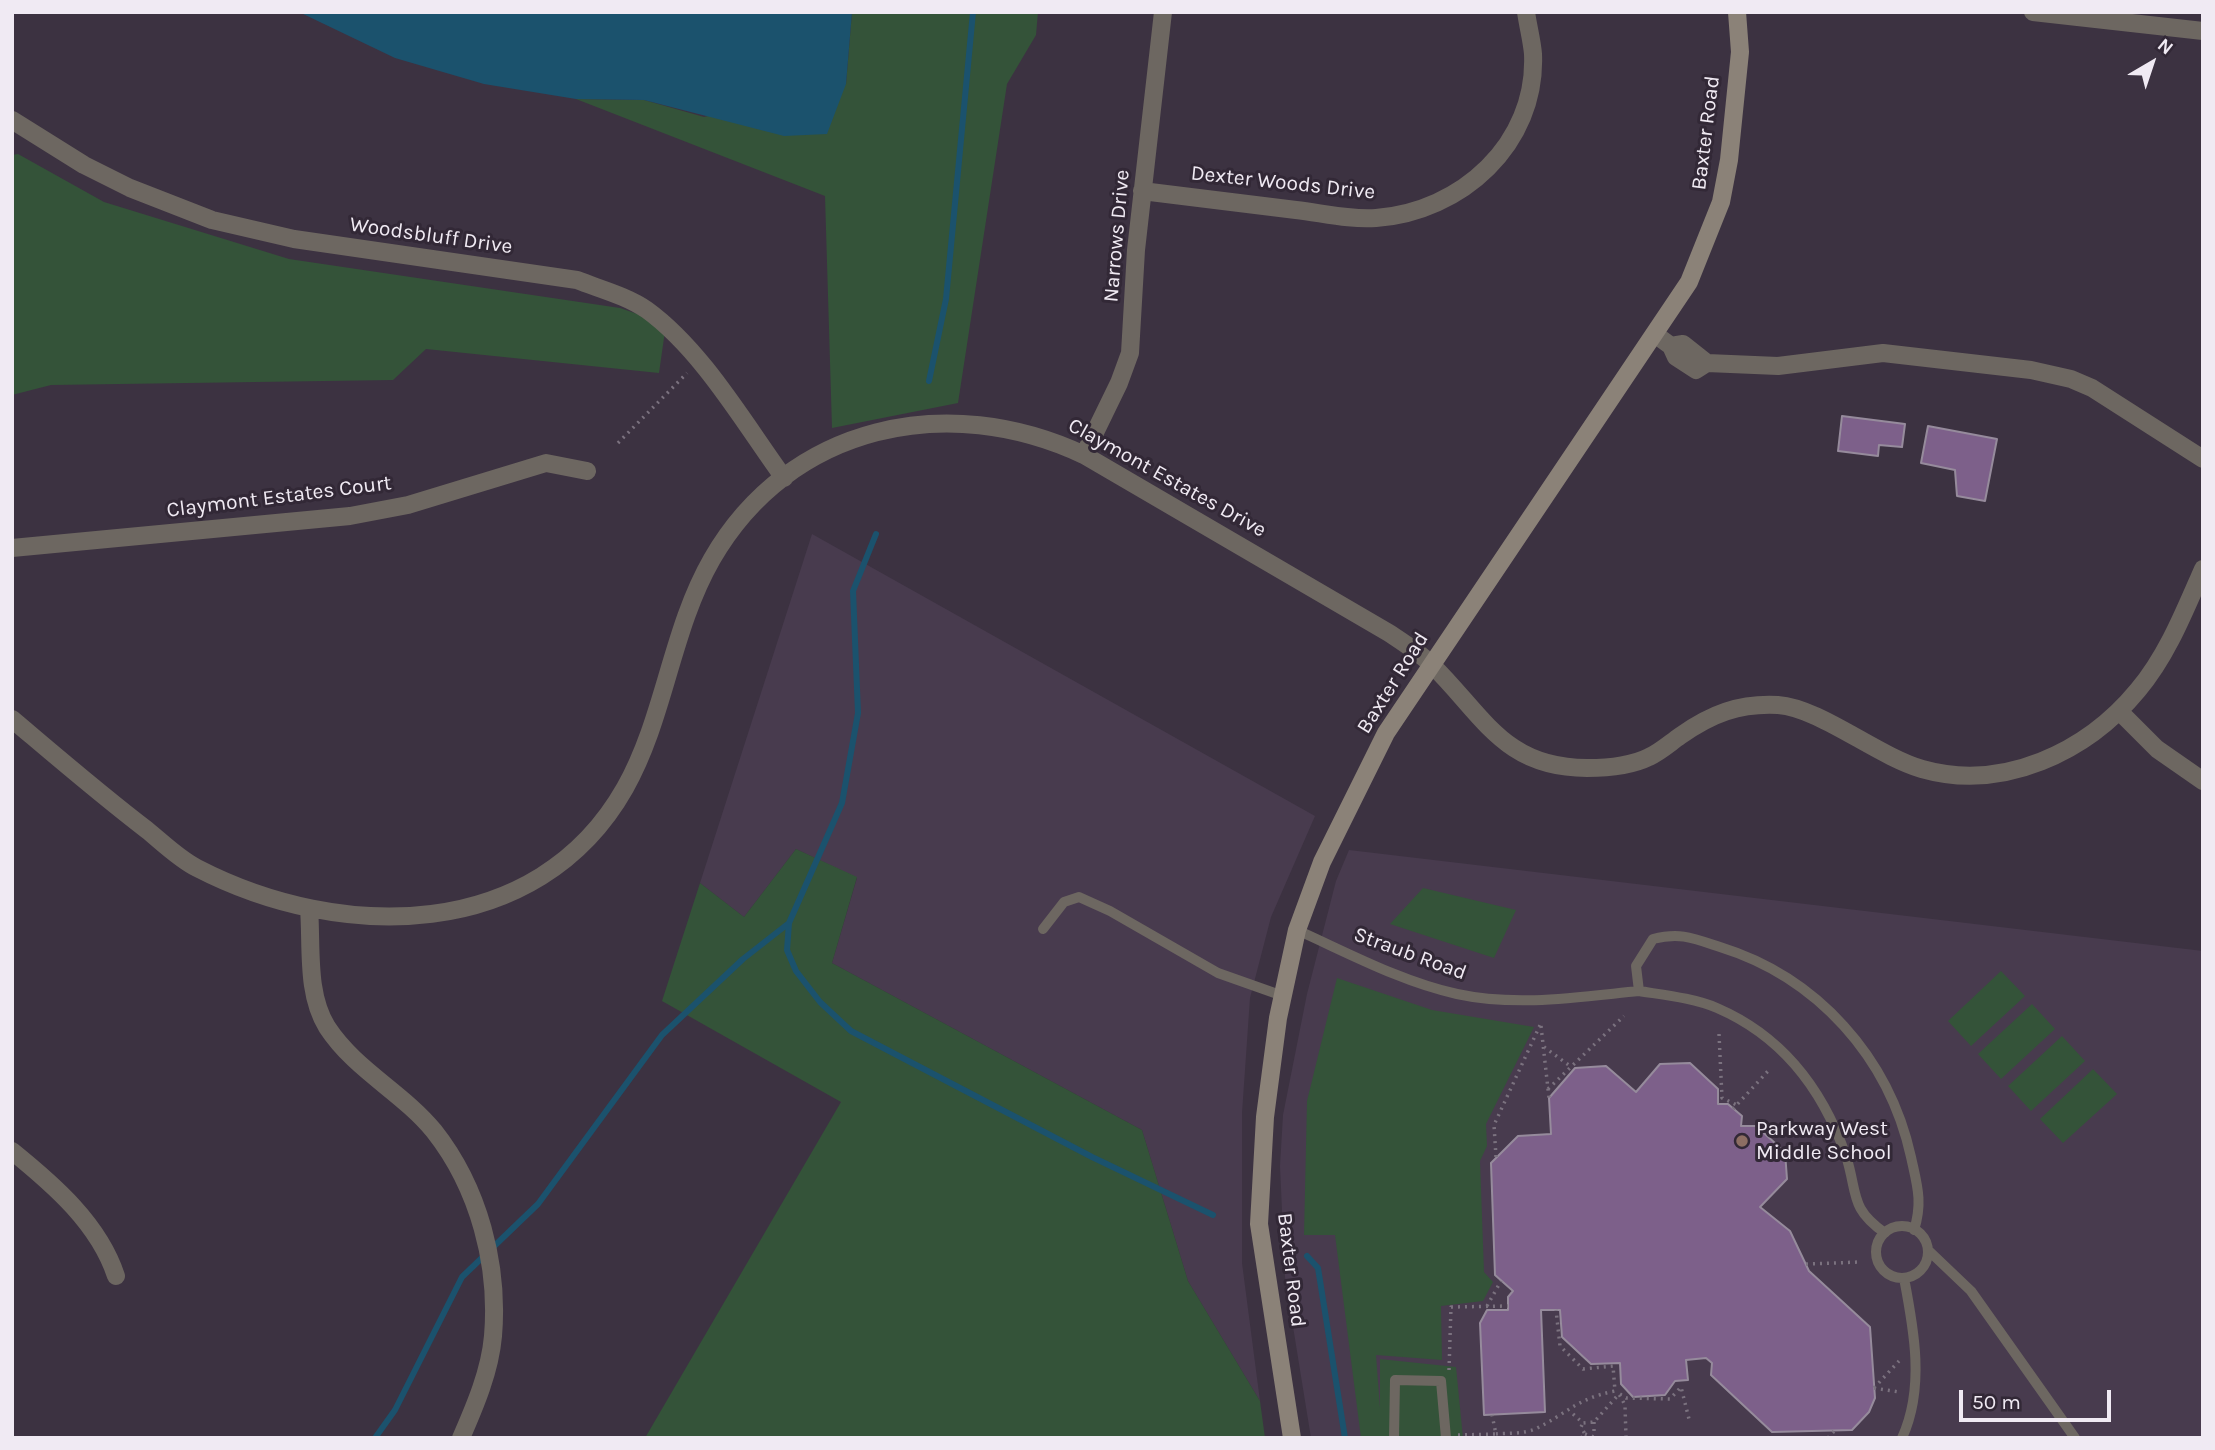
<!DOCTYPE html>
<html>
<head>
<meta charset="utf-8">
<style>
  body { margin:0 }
  #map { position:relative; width:2215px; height:1450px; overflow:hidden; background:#3c3241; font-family:Karla,sans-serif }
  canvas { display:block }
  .frame { position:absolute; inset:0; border:14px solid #f0eaf3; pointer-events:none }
  .north { position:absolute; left:2117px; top:28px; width:70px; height:70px; -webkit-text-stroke:5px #322836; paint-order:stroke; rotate:39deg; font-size:19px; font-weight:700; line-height:28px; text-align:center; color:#f0eaf3 }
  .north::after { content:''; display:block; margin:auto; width:24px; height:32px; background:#f0eaf3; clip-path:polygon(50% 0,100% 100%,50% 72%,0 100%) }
  .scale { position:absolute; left:1959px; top:1390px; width:152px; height:32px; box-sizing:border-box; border:4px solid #f0eaf3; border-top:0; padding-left:9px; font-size:21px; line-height:24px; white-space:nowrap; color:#f0eaf3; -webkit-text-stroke:5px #322836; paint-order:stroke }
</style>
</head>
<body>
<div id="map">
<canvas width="2215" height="1450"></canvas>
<div class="frame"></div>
<div class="north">N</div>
<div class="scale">50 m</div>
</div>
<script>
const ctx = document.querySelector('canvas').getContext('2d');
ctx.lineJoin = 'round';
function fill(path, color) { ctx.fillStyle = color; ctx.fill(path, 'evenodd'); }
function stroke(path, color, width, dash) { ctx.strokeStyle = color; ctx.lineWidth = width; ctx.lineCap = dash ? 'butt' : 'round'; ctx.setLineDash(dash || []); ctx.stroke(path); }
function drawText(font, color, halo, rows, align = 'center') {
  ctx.font = font + ' Karla,sans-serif'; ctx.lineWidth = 6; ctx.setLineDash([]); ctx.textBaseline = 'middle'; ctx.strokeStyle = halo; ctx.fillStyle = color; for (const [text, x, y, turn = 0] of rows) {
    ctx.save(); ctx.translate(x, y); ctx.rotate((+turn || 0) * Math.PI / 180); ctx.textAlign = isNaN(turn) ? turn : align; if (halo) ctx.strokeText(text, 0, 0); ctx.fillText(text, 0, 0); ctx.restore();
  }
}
const built = new Path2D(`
  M812,534l503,282 -44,101 -21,81 -8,115v150l18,138 -72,-120 -46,-151 -310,-167 25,-85 -61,-29 -52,68 -44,-34z
  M1349,850l854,101v487h-892l-26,-161 -5,-111 3,-51 24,-121 29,-113z`);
const green = new Path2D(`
  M852,12h186l-2,23 -29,49 -49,319 -126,25 -7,-232 -249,-97 68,1 60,17 142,-33z
  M18,154l86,48 185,57 331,49 46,16 -7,49 -233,-24 -33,31 -342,5 -39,10v-240z
  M796,849l61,28 -25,86 310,167 46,151 72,120 5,37h-620l196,-336 -179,-101 38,-118 44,34z
  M1423,888l93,22 -22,48 -104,-34z
  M2001,971l24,25 -54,50 -23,-25z
  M1337,978l95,32 102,17 -48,97 1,22 -7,15 4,111 9,10 -10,19 -42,5 1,54 -66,-5 4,53v-49l76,8 7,71h-102l-26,-203h-31l3,-134z
  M2032,1004l23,25 -54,50 -23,-25z
  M2062,1036l23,25 -54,50 -23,-25z
  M2093,1069l24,25 -54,49 -23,-24z`);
const water = new Path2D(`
  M299,12h553l-6,72 -19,50 -43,2 -140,-36 -68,-1 -92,-15 -89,-26z`);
const stream = new Path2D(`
  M929,381l17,-82 27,-287
  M876,534l-23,57 5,122 -16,90 -53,120 -2,27 9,21 24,31 31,29 241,126 121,58
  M1307,1256l11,12 27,170
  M375,1438l20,-28 67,-133 76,-73 124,-169 81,-76 46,-36`);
const building = new Path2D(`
  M1842,416l63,8 -3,23 -23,-2 -1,11 -40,-5z
  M1928,426l69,13 -12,62 -28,-5 -2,-26 -34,-7z
  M1690,1063l28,26v15h10l14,12 -1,10h15l29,26 2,27 -27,28 30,24 19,40 61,56 5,71 -6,14 -17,18 -80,2 -61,-57 1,-12 -6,-5 -20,2 2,20 -13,1 -10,14 -32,2 -12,-13 -1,-21 -29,1 -29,-27 -2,-27h-19l4,102 -61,3 -4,-92 7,-13h21v-13l5,-6 -18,-16 -4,-112 27,-27 33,-2 -2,-36 26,-30 31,-2 30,26 24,-28z`);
const path = new Path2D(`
  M618,443l69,-70
  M1541,1026l8,72
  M1719,1034l3,64 15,7
  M1544,1047l26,19
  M1548,1089l76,-73
  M1733,1109l36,-39
  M1496,1157l-2,-32 47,-102
  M1806,1264l54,-2
  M1487,1306l14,-25
  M1449,1370l2,-63 57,-1
  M1874,1388l25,-27
  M1874,1388l25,4
  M1620,1394l6,4 44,1 11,-12 8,32
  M1573,1414l10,9 11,-1 25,-28 6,11 1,33
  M1594,1422v13
  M1496,1434c11,-1 28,0 39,-5 32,-15 40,-30 80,-38l-2,-25 -30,3 -23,-23 -4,-36
  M1585,1434l12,4
  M1458,1435l38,-1 -4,-19
  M1581,1438l4,-4 -4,-7 2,-4
  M1828,1438l7,-8`);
const lane = new Path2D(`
  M1043,929l21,-27 15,-5 31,14 108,62 65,23
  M1297,930c51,23 105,52 160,64 60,13 122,3 182,-3
  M1876 1252a26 26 0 1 1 52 0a26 26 0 1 1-52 0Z
  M1885,1233c-36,-25 -27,-40 -39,-77 -23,-66 -64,-120 -129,-148 -23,-10 -53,-13 -78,-17l-3,-25 17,-27c27,-7 40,-1 67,8 97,30 169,110 191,210 6,28 12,45 3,73
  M1928,1250l43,41 104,147
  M1394,1438l1,-58 46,1 5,57
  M1902,1438c23,-50 12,-108 2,-160`);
const street = new Path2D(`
  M2033,12l170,19
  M12,120l72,45 46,23 82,32 82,19 283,41c23,9 50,16 70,30 55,40 97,113 137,168
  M1142,191c52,6 103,13 154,19 26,3 54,10 80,8 85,-6 161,-74 157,-164 -1,-13 -5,-28 -7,-42
  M1656,335l15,11 5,11 20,13 11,-7 71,3 105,-13 148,17 40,9 21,9 111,71
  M1671,346l12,-2 24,19
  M1084,455l35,-72 11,-30 6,-103 27,-238
  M12,548l338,-32 58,-11 138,-42 41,8
  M2119,711l38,38 46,32
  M12,719c45,38 89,76 135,111 16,13 32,29 50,38 143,74 340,75 428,-80 40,-71 46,-158 87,-229 78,-135 236,-168 372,-104l305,178c15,10 31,20 43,32 52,51 72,103 155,103 20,0 44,-2 62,-11 11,-5 21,-14 31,-21 31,-22 59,-33 98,-31 42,3 99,51 144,64 81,23 165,-17 216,-79 29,-34 47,-80 65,-121
  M309,908c3,39 -3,85 18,119 28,43 75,65 107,104 45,57 65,134 59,205 -3,35 -18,70 -32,102
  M12,1151c42,34 87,73 104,125`);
const secondary = new Path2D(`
  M1292,1438l-33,-214 6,-107 13,-99 19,-88 25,-68 64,-129 303,-451 32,-80 8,-42 11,-108 -3,-40`);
const markers = [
  [1742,1141,7,"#8d6e63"]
];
const streetNames = [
  ["Baxter Road",1706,133,-83],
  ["Dexter Woods Drive",1283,183,6],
  ["Woodsbluff Drive",431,236,8],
  ["Narrows Drive",1117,236,-85],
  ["Claymont Estates Drive",1167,478,29],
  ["Claymont Estates Court",279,497,-7],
  ["Baxter Road",1393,683,-58],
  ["Straub Road",1410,954,20],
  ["Baxter Road",1291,1270,83]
];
const poiNames = [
  ["Parkway West",1756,1129],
  ["Middle School",1756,1153]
];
fill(built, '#483b4e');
fill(green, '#345339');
fill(water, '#1b526d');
stroke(stream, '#1b526d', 6);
fill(building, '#7d608a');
stroke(building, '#968b9c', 2);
stroke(path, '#7b727f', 3.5, [2, 5]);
stroke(lane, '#6d6761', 10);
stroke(street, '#6d6761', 18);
stroke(secondary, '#8b8278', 18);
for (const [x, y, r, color] of markers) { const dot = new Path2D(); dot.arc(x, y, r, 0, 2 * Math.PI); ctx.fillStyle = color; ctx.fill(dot); stroke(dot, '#322836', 2.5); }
drawText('21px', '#f0eaf3', '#322836', streetNames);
drawText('21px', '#f0eaf3', '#322836', poiNames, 'left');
</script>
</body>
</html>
